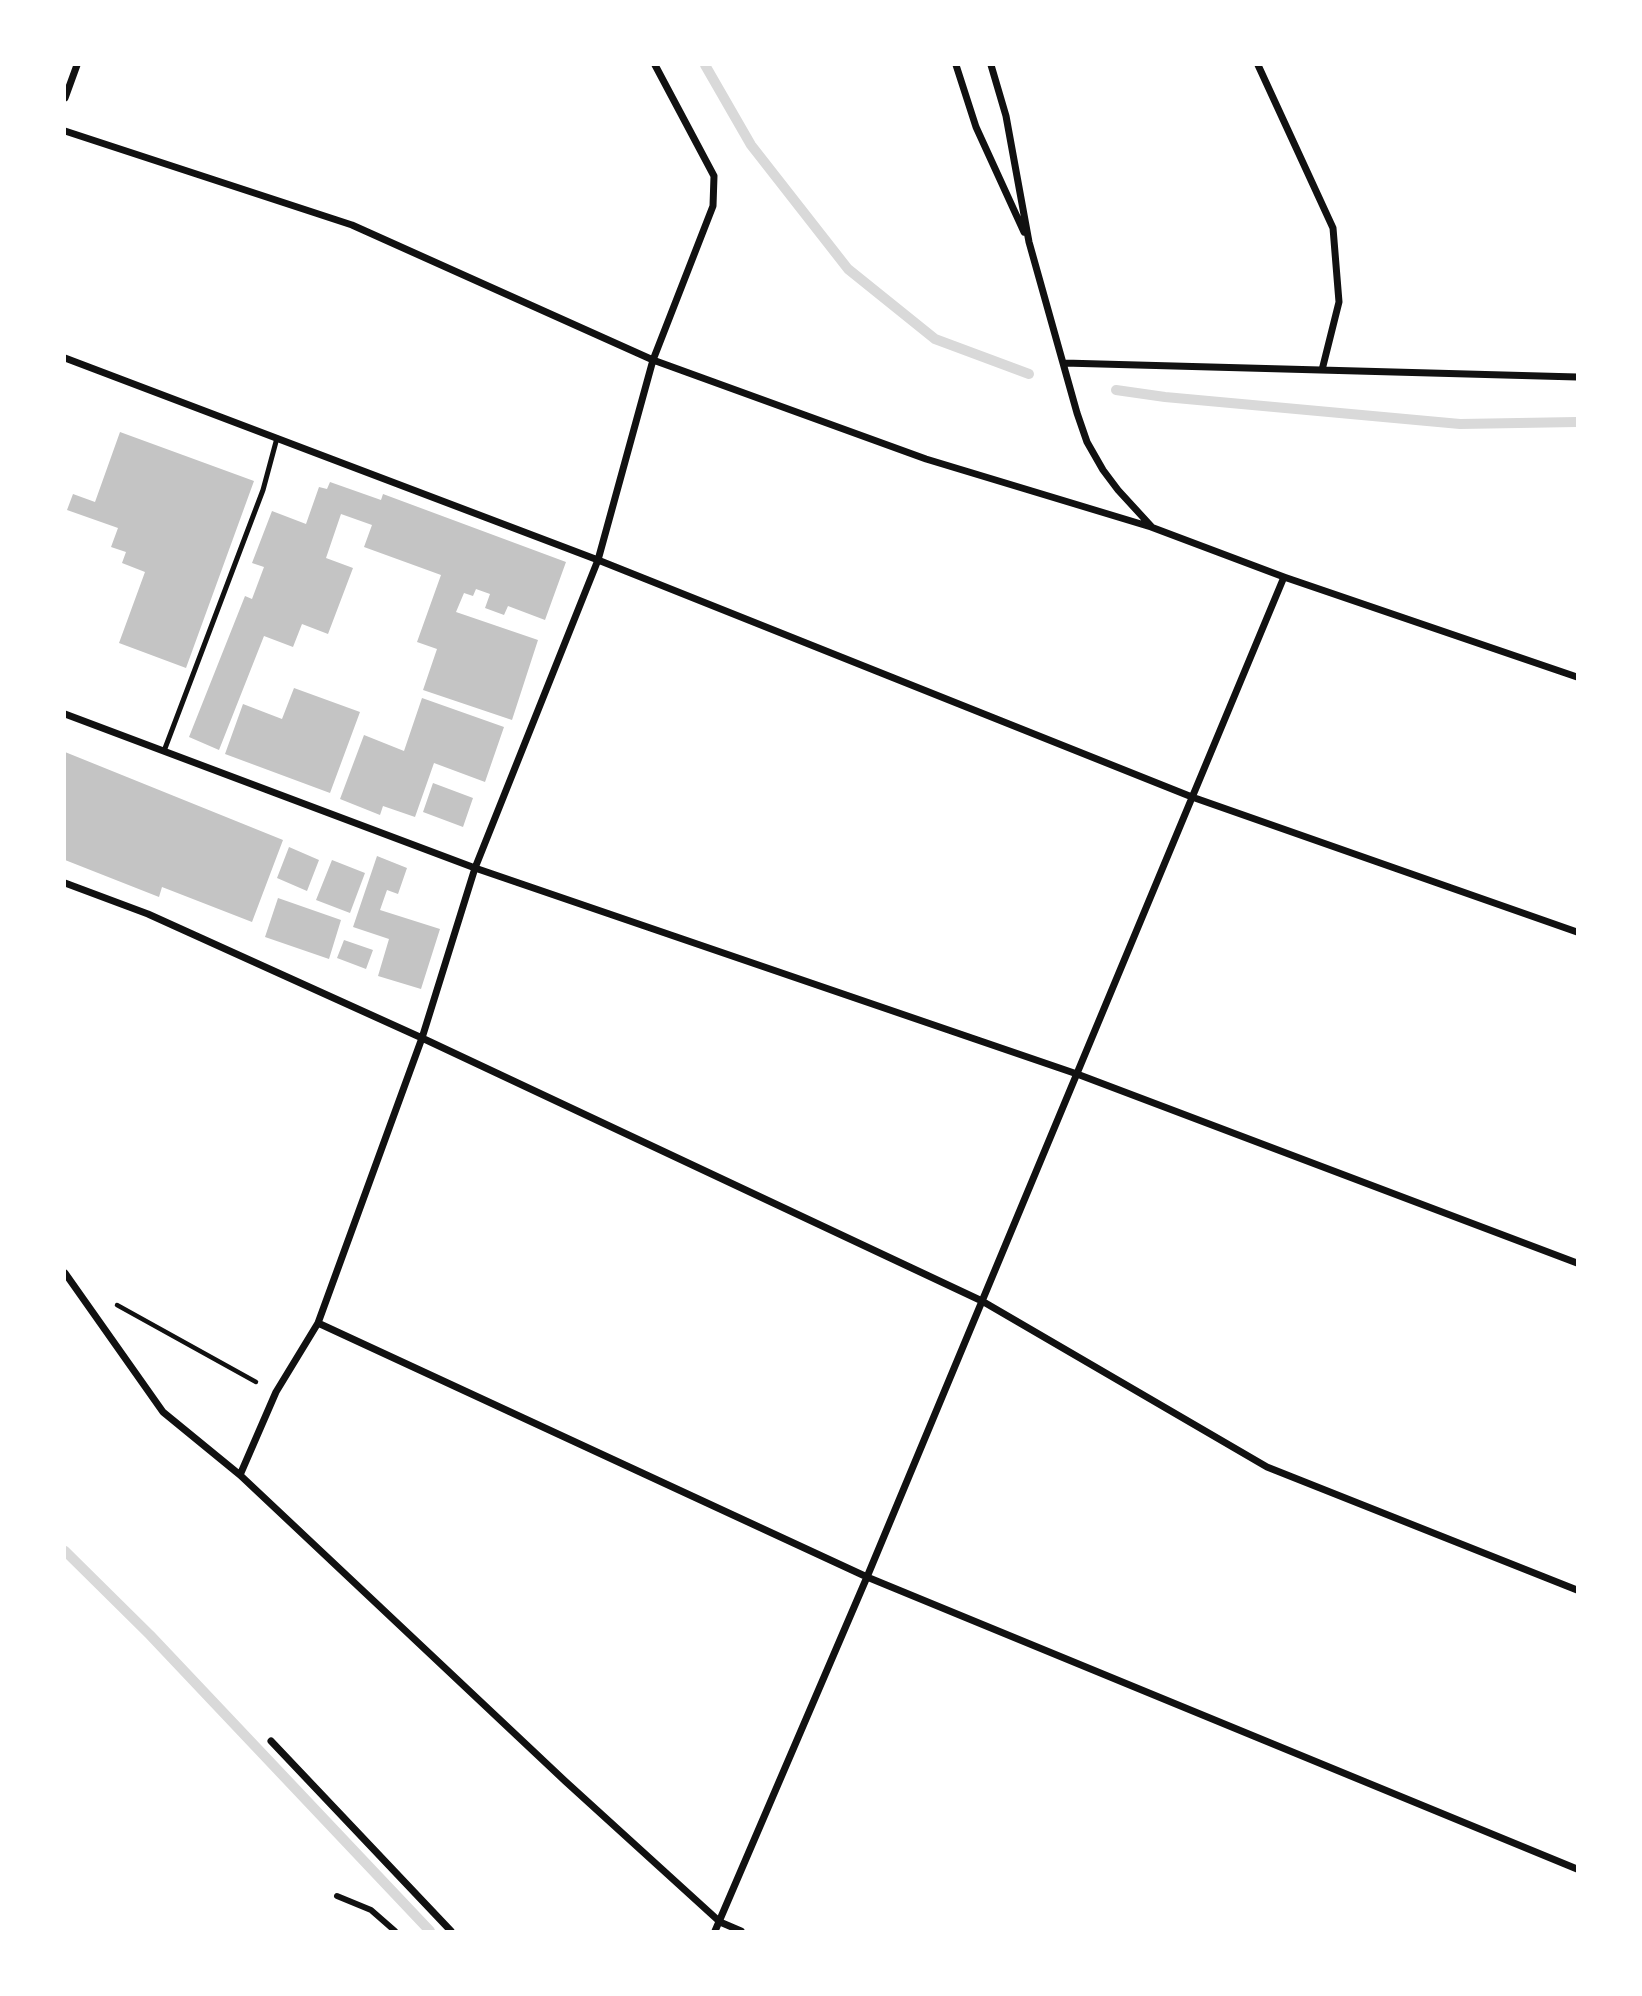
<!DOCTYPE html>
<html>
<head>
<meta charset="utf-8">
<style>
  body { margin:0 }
  #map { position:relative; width:1642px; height:1996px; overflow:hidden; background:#fff; font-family:"DejaVu Sans",sans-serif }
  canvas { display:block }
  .frame { position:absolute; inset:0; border:66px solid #fff; pointer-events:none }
</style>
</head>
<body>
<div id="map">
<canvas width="1642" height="1996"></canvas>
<div class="frame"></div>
</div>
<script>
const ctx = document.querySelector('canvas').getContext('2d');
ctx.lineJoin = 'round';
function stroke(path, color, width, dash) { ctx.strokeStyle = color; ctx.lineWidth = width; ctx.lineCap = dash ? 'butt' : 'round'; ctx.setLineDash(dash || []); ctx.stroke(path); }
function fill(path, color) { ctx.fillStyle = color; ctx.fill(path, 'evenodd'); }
const stream = new Path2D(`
  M705,65l46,80 97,124 87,70 94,35
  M1116,390l49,7 295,27 117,-2
  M65,1551l85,84 280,296`);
const building = new Path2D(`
  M120,432l134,49 -68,187 -67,-25 26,-71 -23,-9 4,-11 -15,-5 7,-19 -51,-18 6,-16 22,8z
  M330,482l51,18 2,-6 183,68 -21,58 -37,-14 -4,9 -19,-7 5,-14 -14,-5 -3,7 -9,-3 -8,19 82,28 -26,80 -89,-30 14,-41 -20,-7 24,-67 -77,-28 8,-22 -31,-11 -15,44 27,10 -25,66 -26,-10 -9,23 -29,-11 -45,114 -30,-13 56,-141 7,3 12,-32 -12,-4 20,-52 34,13 13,-37 8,2z
  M294,688l66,24 -30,81 -105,-39 18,-50 39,15z
  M422,698l82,29 -19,55 -51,-19 -19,54 -32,-11 -3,9 -40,-16 24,-64 40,16z
  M65,752l218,88 -31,82 -90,-35 -3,10 -94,-37z
  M433,783l40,15 -10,29 -40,-15z
  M289,847l30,13 -12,31 -30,-13z
  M377,856l30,12 -9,26 -11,-4 -7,20 60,19 -19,60 -43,-13 11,-37 -36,-12z
  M332,860l33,13 -15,40 -34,-13z
  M278,898l63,22 -12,39 -64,-22z
  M344,940l29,10 -7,19 -29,-11z`);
const path = new Path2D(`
  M117,1305l139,77`);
const service = new Path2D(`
  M164,751l99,-261 14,-52`);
const pedestrian = new Path2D(`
  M337,1896l34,14 24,21`);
const minor = new Path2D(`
  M956,65l20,62 48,105
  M991,65l15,51 23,126 48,171 10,29 16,28 15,20 33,36
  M1258,65l75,163 6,74 -17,68
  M65,98l12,-33
  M65,131l287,94 301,135 273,99 225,68 133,50 293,100
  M65,358l533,202 594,237 385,135
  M1064,363l513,14
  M65,714l410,154 602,206 500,189
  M65,883l83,31 274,124 560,263 285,166 310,123
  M65,1273l98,139 77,63 325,306 155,141 21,9
  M318,1323l549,254 710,292
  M240,1475l36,-83 42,-69 104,-285 53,-170 123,-308 55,-200 60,-154 1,-30 -59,-111
  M271,1741l180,190
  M715,1931l152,-354 417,-1000`);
stroke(stream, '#d9d9d9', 10);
fill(building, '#c4c4c4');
stroke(path, '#111', 4.5);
stroke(service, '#111', 5);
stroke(pedestrian, '#111', 6);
stroke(minor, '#111', 7);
</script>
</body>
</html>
